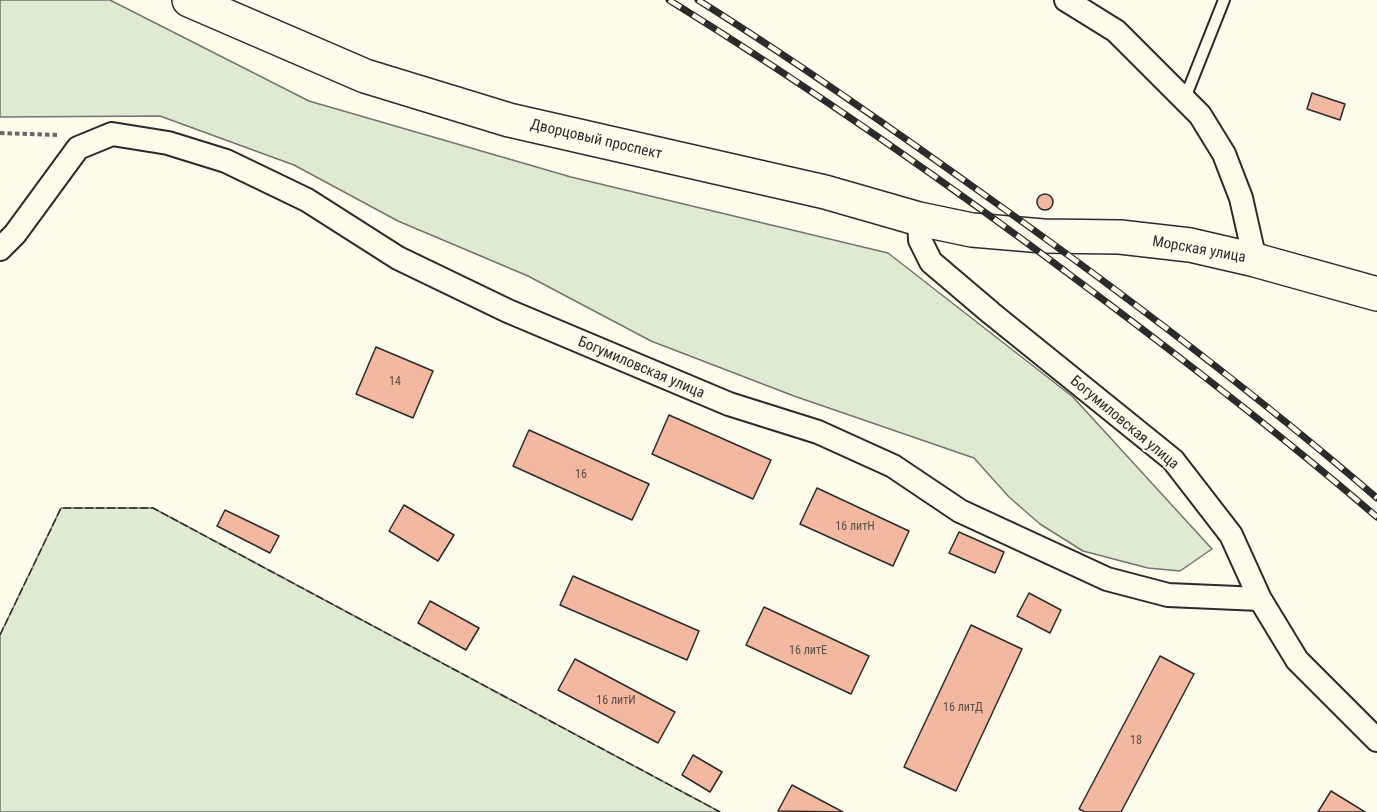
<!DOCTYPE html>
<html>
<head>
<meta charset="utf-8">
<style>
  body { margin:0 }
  canvas { display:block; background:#fdfbea }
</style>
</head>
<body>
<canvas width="1377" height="812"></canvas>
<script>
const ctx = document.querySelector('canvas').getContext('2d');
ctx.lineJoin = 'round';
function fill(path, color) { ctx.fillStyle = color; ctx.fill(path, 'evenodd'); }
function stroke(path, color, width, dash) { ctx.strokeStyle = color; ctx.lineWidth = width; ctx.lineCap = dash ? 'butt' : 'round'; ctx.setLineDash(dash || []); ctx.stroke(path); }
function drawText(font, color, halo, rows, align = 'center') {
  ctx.font = font + ' "Roboto Condensed",sans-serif'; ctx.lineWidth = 4.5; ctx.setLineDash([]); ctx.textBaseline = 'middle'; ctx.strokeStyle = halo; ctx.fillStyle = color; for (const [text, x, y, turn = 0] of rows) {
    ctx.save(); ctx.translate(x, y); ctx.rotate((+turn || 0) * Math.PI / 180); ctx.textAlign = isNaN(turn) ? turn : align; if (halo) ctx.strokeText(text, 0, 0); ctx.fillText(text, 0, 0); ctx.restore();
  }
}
const green = new Path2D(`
  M0,0h110l199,101 262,76 317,76 185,144 139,152 -32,22 -32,-3 -65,-17 -43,-27 -31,-27 -35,-39 -180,-62 -143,-55 -123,-65 -130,-55 -104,-56 -134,-49 -160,1z
  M61,508h92l567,304h-720v-177z`);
const building = new Path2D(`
  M1312,93l33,11 -5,16 -33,-11z
  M1037 202a8 8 0 1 1 16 0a8 8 0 1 1-16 0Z
  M376,347l57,24 -20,47 -57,-24z
  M669,415l102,45 -18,39 -101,-45z
  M529,430l120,54 -17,36 -119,-54z
  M817,488l92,43 -16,35 -93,-42z
  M404,505l50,30 -16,26 -49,-30z
  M225,510l54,26 -9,17 -53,-27z
  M959,532l45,20 -9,21 -46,-20z
  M573,576l126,55 -12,29 -127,-55z
  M1029,593l32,17 -11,23 -33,-17z
  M430,601l49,27 -13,22 -48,-27z
  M764,607l105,49 -18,38 -105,-49z
  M971,625l51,24 -66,142 -52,-24z
  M1160,656l34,18 -73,138h-36l-6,-3z
  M575,659l100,53 -17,31 -100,-53z
  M693,755l29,17 -12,20 -28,-17z
  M792,785l51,27 -65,-1z
  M1331,791l34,21h-47z`);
const path = new Path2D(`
  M0,133l59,2`);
const lane = new Path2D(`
  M1185,98l39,-98`);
const street = new Path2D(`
  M1066,0l50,31 84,84 24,39 17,44 14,62
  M919,219l1,21 11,22 60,51 182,147 58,75 29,64 37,61 80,80
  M0,249l15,-15 63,-86 34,-14 56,9 58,18 81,39 91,58 110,53 221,93 89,28 75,34 67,45 147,68 61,16 92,4`);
const primary = new Path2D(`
  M189,0l176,76 144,44 316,72 94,27 53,11 71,6 77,1 70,8 65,15 122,34`);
const rail = new Path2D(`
  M669,0c147,91 290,191 428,295 95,71 190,145 280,222
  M698,0c96,60 189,125 281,191 137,97 271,198 398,307`);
const fence = new Path2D(`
  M0,635l61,-127h92l567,304`);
const numberNames = [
  ["14",395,382],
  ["16",581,475],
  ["16 литН",855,527],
  ["16 литЕ",808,651],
  ["16 литИ",616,701],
  ["16 литД",963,708],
  ["18",1136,741]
];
const streetNames = [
  ["Дворцовый проспект",596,140,13],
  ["Морская улица",1199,250,10],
  ["Богумиловская улица",641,368,23],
  ["Богумиловская улица",1124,423,40]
];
fill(green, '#deebd1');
stroke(green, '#74746e', 1.5);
fill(building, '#f2b8a0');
stroke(building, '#2b2b2b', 1.5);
stroke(lane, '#2b2b2b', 14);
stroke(street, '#2b2b2b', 26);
stroke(primary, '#2b2b2b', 36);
stroke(path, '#6a6964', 4, [4.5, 3]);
stroke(lane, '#fdfbea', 10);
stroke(street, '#fdfbea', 22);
stroke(primary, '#fdfbea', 33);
stroke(rail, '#2b2b2b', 7);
stroke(rail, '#fdfbea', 4.5, [14]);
stroke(fence, '#2b2b2b', 1.5, [8, 3]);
drawText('12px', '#5d4e48', null, numberNames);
drawText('15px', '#2b2b2b', '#fdfbea', streetNames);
</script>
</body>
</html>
